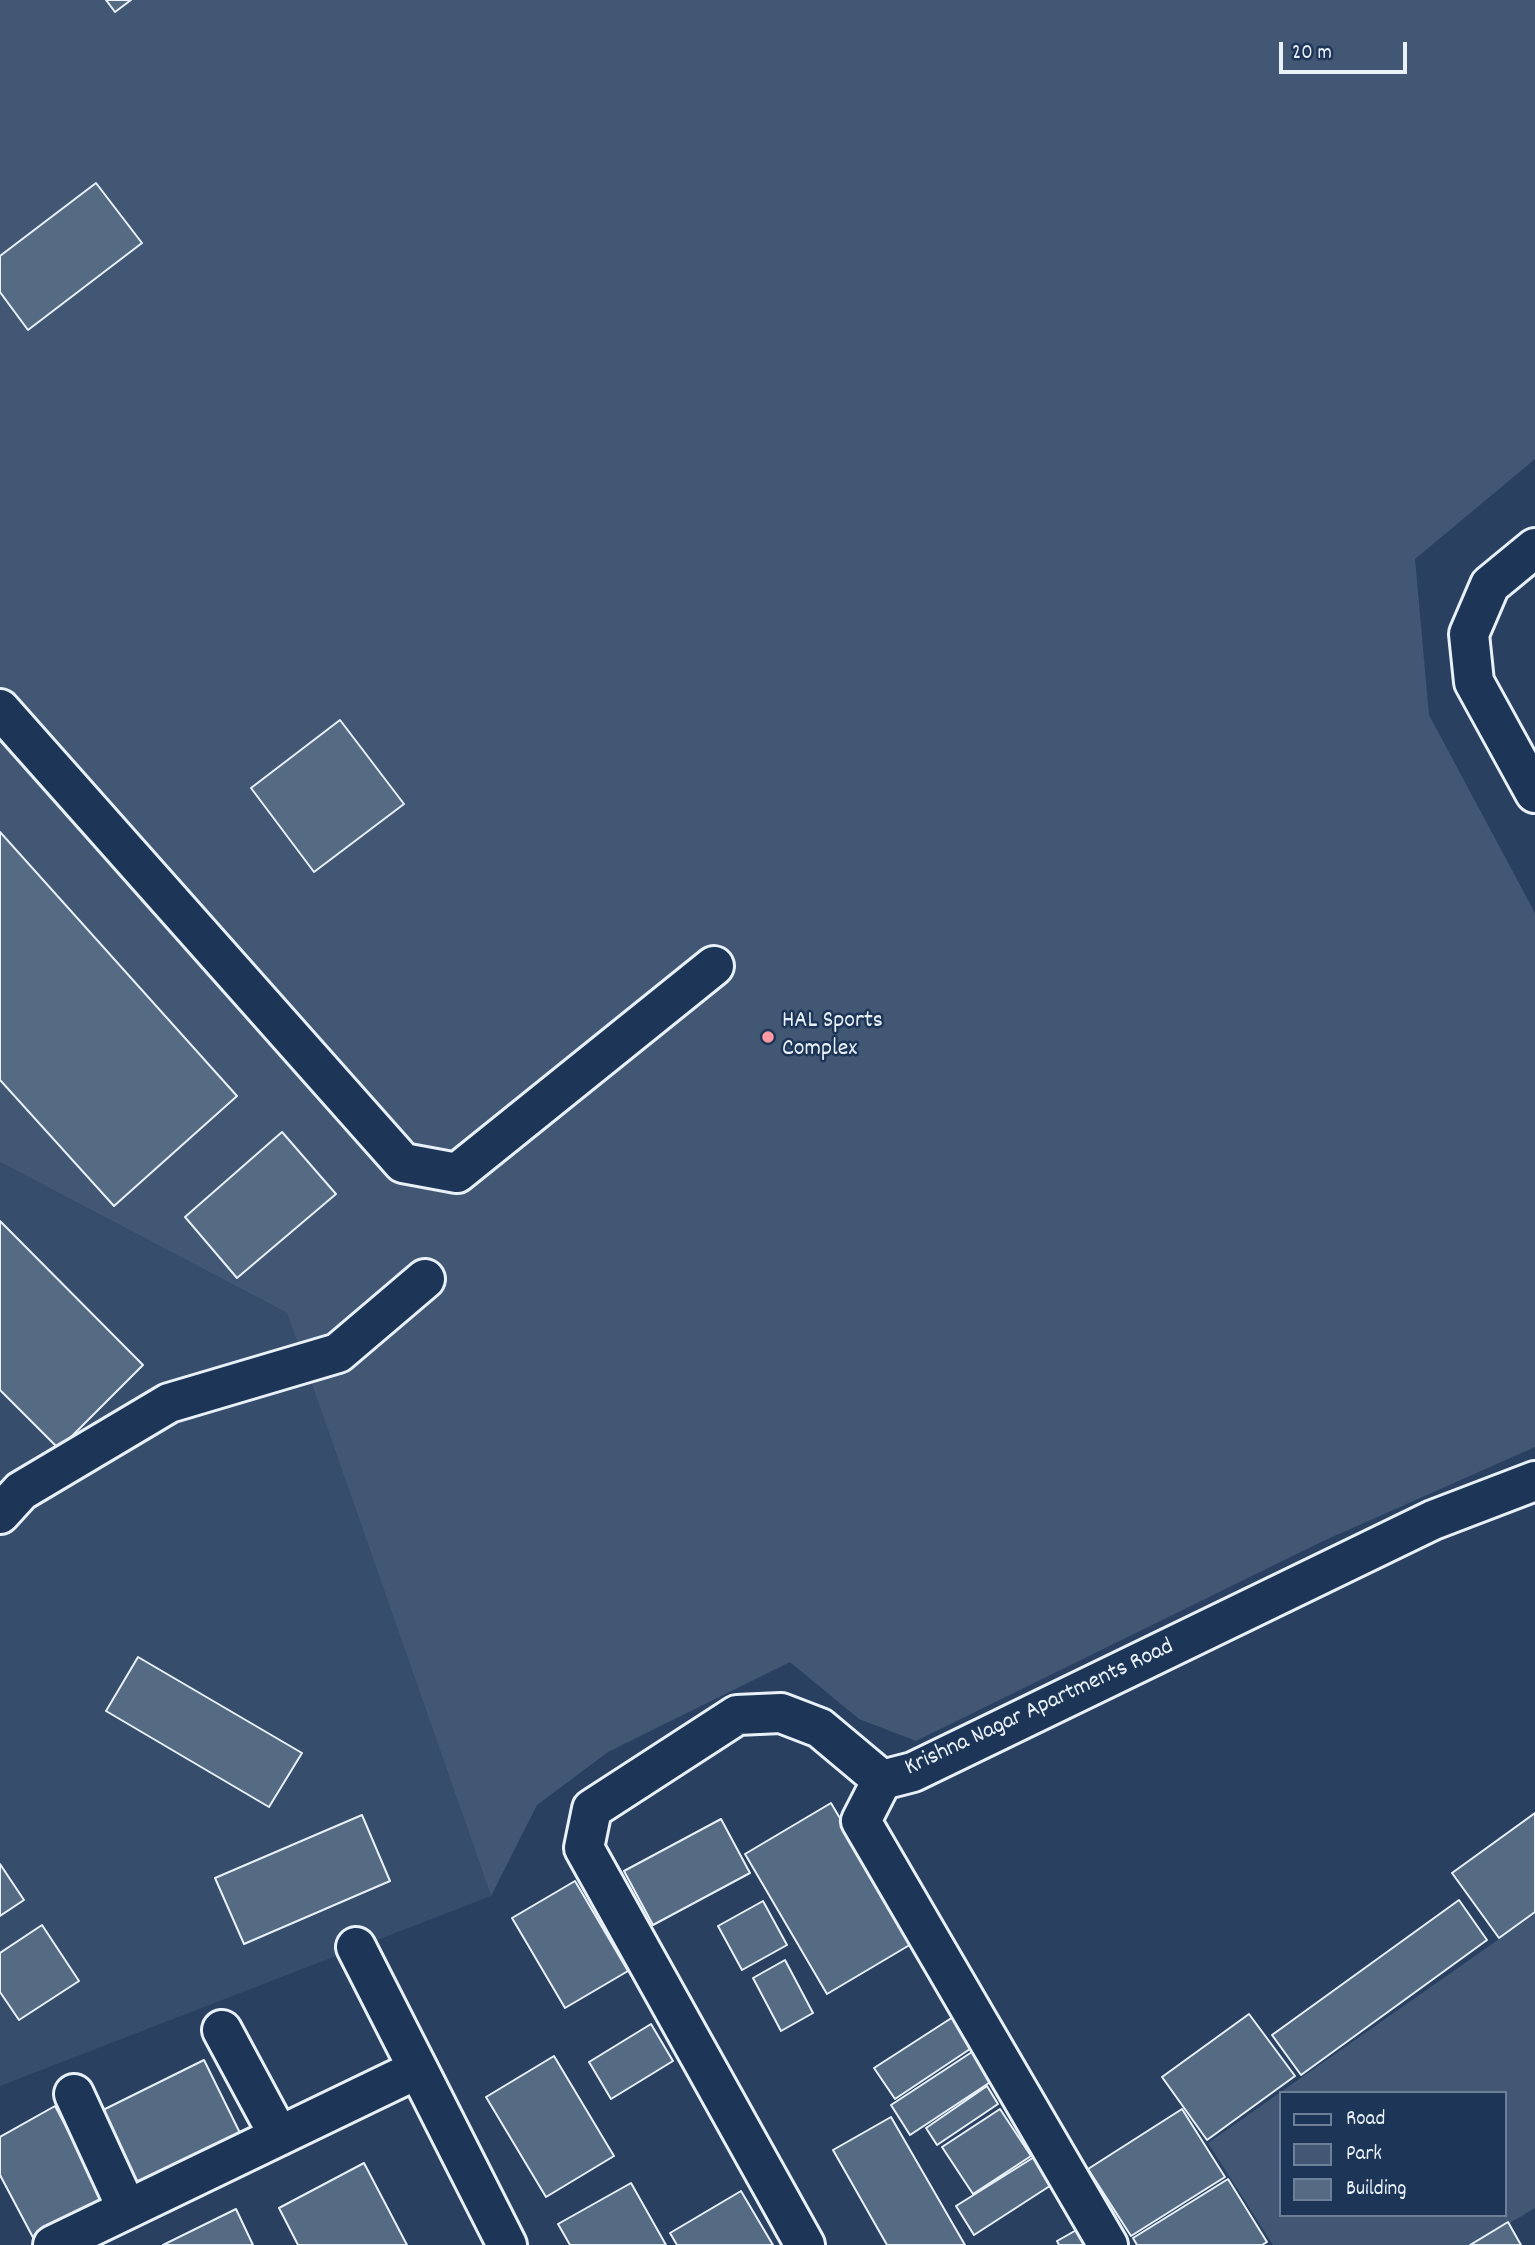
<!DOCTYPE html>
<html>
<head>
<meta charset="utf-8">
<style>
  body { margin:0 }
  #map { position:relative; width:1535px; height:2245px; overflow:hidden; background:#294061; font-family:Dekko,sans-serif }
  canvas { display:block }
  .legend { position:absolute; left:1279px; top:2091px; width:228px; height:126px; box-sizing:border-box; background:#1d3557; border:2px solid #6e8097; margin:0; padding:9px 12px; list-style:none; font-size:21px; color:#e8f1f8 }
  .legend li { display:flex; align-items:center; gap:14px; height:35px }
  .legend b { width:35px; border:2px solid #6e8097 }
  .scale { position:absolute; left:1279px; top:42px; width:128px; height:32px; box-sizing:border-box; border:4px solid #e8f1f8; border-top:0; padding-left:9px; font-size:21px; line-height:24px; white-space:nowrap; color:#e8f1f8; -webkit-text-stroke:5px #1d3557; paint-order:stroke }
</style>
</head>
<body>
<div id="map">
<canvas width="1535" height="2245"></canvas>
<ul class="legend">
<li><b style="height:9px;background:#1d3557"></b>Road</li>
<li><b style="height:19px;background:#415774"></b>Park</li>
<li><b style="height:19px;background:#556a83"></b>Building</li>
</ul>
<div class="scale">20 m</div>
</div>
<script>
const g = document.querySelector('canvas').getContext('2d');
g.lineJoin = 'round';
function fill(path, color) {
  g.fillStyle = color;
  g.fill(path, 'evenodd');
}
function strokePath(path, color, width, dash) {
  g.strokeStyle = color;
  g.lineWidth = width;
  g.lineCap = dash ? 'butt' : 'round';
  g.setLineDash(dash || []);
  g.stroke(path);
}
function label(font, color, halo, rows, align = 'center') {
  g.font = font + ' Dekko,sans-serif';
  g.lineWidth = 5;
  g.setLineDash([]);
  g.textBaseline = 'middle';
  g.strokeStyle = halo;
  g.fillStyle = color;
  for (const [text, x, y, turn = 0] of rows) {
    g.save();
    g.translate(x, y);
    g.rotate((+turn || 0) * Math.PI / 180);
    g.textAlign = isNaN(turn) ? turn : align;
    if (halo) g.strokeText(text, 0, 0);
    g.fillText(text, 0, 0);
    g.restore();
  }
}
fill(new Path2D(`
  M0,1162L287,1313L491,1896L0,2086Z`), '#364d6b');
fill(new Path2D(`
  M0,0H1535V459L1415,559L1429,715L1535,913V1447L1321,1542L916,1741L859,1719L790,1662L608,1752L537,1805L491,1896L287,1313L0,1162Z
  M1535,1914V2208L1473,2245H1273L1208,2143ZM1281,2093H1505V2215H1281Z`), '#415774');
const building = new Path2D(`
  M106,0H131L115,12Z
  M96,183L142,243L28,330L0,292V256Z
  M340,720L404,804L314,872L251,788Z
  M0,832L237,1096L114,1206L0,1080Z
  M282,1132L336,1194L237,1278L185,1217Z
  M0,1221L143,1365L59,1449L0,1390Z
  M138,1657L302,1753L269,1807L106,1711Z
  M831,1803L913,1943L827,1994L745,1854Z
  M1535,1813V1912L1499,1938L1452,1873Z
  M362,1815L390,1881L244,1944L215,1878Z
  M721,1819L750,1873L653,1925L624,1871Z
  M0,1864L24,1900L0,1916Z
  M575,1881L628,1971L565,2008L512,1918Z
  M1459,1900L1487,1940L1301,2075L1272,2035Z
  M763,1901L787,1945L742,1970L718,1926Z
  M42,1925L79,1981L19,2020L0,1992V1953Z
  M785,1960L813,2013L781,2031L753,1978Z
  M1249,2014L1295,2076L1207,2140L1162,2077Z
  M953,2017L973,2047L895,2099L874,2068Z
  M651,2024L673,2061L611,2099L589,2062Z
  M978,2048L998,2077L910,2135L891,2105Z
  M554,2056L614,2156L546,2197L486,2097Z
  M204,2060L242,2137L137,2188L99,2112Z
  M987,2086L998,2104L937,2145L926,2128Z
  M55,2106L109,2206L37,2245L0,2175V2137Z
  M1000,2109L1031,2156L973,2194L942,2147Z
  M1182,2109L1225,2177L1131,2236L1088,2169Z
  M891,2117L965,2245H887L833,2150Z
  M1039,2154L1056,2182L974,2235L956,2206Z
  M364,2163L407,2245H298L279,2208Z
  M1228,2179L1267,2242L1262,2245H1137L1133,2238Z
  M631,2183L666,2245H570L558,2224Z
  M741,2191L773,2245H677L670,2233Z
  M236,2209L253,2245H163Z
  M1508,2222L1521,2245H1470Z
  M1080,2228L1091,2245H1059L1057,2241Z`);
fill(building, '#556a83');
strokePath(building, '#e8f1f8', 2);
const minor = new Path2D(`
  M1535,548L1490,585L1469,634L1474,682L1535,793
  M0,709L403,1163L457,1173L714,966
  M0,1514L21,1491L169,1403L338,1353L425,1279
  M882,1780L861,1821L1108,2245
  M356,1947L418,2069
  M222,2030L279,2136
  M74,2094L127,2209
  M53,2245L418,2069L507,2245
  M805,2245L584,1848L592,1809L737,1715L781,1713L820,1728L882,1780L913,1772L1433,1520L1535,1481`);
strokePath(minor, '#e8f1f8', 44);
strokePath(minor, '#1d3557', 38);
for (const [x, y, r, color] of [
  [768,1037,7,"#ff9aa2"]
]) {
  const dot = new Path2D();
  dot.arc(x, y, r, 0, 2 * Math.PI);
  g.fillStyle = color;
  g.fill(dot);
  strokePath(dot, '#1d3557', 2.5);
}
label('24px', '#e8f1f8', '#1d3557', [
  ["HAL Sports",782,1023],
  ["Complex",782,1051]
], 'left');
label('24px', '#e8f1f8', '#1d3557', [
  ["Krishna Nagar Apartments Road",1040,1709,-25]
]);
</script>
</body>
</html>
